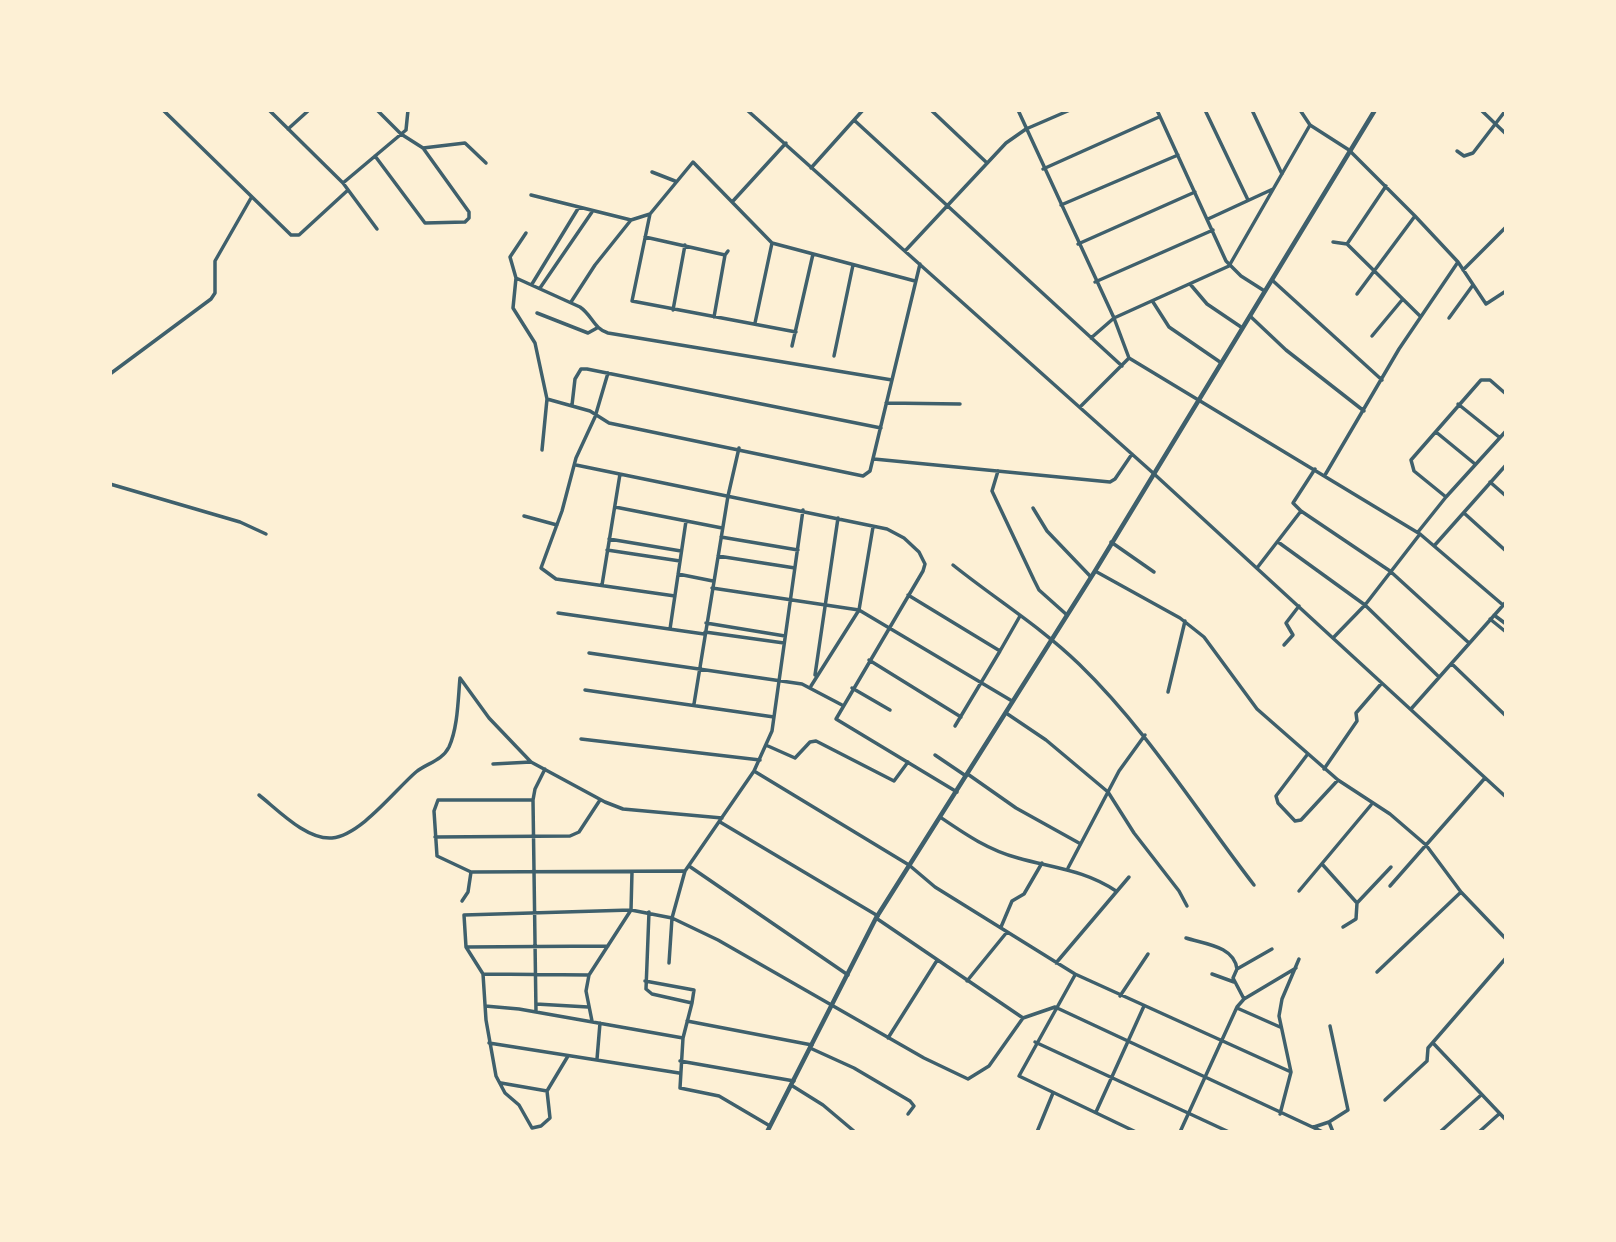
<!DOCTYPE html>
<html>
<head>
<meta charset="utf-8">
<style>
  body { margin:0 }
  #map { position:relative; width:1616px; height:1242px; overflow:hidden; background:#fdf0d5; font-family:Raleway,sans-serif }
  canvas { display:block }
  .frame { position:absolute; inset:0; border:112px solid #fdf0d5; pointer-events:none }
</style>
</head>
<body>
<div id="map">
<canvas width="1616" height="1242"></canvas>
<div class="frame"></div>
</div>
<script>
const g = document.querySelector('canvas').getContext('2d');
g.lineJoin = 'round';
function strokePath(path, color, width, dash) {
  g.strokeStyle = color;
  g.lineWidth = width;
  g.lineCap = dash ? 'butt' : 'round';
  g.setLineDash(dash || []);
  g.stroke(path);
}
strokePath(new Path2D(`
  M163,110L291,235H299L348,190
  M269,110L343,183L377,229
  M747,110L1152,472L1506,797
  M931,110L986,162
  M1018,110L1114,318L1129,358
  M1157,110L1226,261L1241,276L1263,290
  M1205,110L1248,200
  M1252,110L1282,174
  M1300,110L1310,125L1349,150L1415,216L1458,262L1486,304L1506,291
  M1481,110L1506,134
  M854,120L1122,366
  M288,129L309,110
  M423,148L465,143L486,163
  M1457,151L1464,156L1473,153L1506,110
  M375,156L425,223L465,222L469,218V212L423,148L401,134L377,110
  M811,168L863,110
  M1043,169L1159,117
  M652,172L675,181
  M343,183L406,130L408,110
  M531,195L631,220L650,214L693,162L772,243L915,281
  M733,201L786,143
  M1061,205L1178,155
  M650,214L632,301L796,332
  M1208,219L1273,189
  M526,233L510,257L516,278L513,308L535,343L547,399L590,411L609,423L863,476L870,471L920,264
  M645,237L725,255
  M1333,242L1347,244L1420,316
  M1078,244L1195,192
  M1347,244L1386,186
  M905,251L1006,143L1026,129L1070,110
  M1463,270L1506,227
  M516,278L580,307C592,315 594,329 608,333L892,380
  M1272,280L1382,380
  M1095,282L1213,230
  M532,284L579,207
  M1190,284L1207,304L1241,327
  M540,288L592,212
  M1357,294L1415,216
  M571,302L595,265L631,220
  M1153,302L1169,327L1220,362
  M673,310L685,245
  M537,313L588,333L597,328
  M1250,316L1286,350L1364,411
  M714,317L725,255L728,251
  M1449,318L1473,285
  M755,323L772,243
  M1372,336L1402,300
  M1091,338L1114,318L1229,266L1310,125
  M792,346L813,254
  M834,356L853,265
  M1129,358L1420,534L1503,605
  M608,373L595,417L576,458L562,511L541,568L556,579L675,596
  M110,374L211,299L215,293V261L251,198
  M886,403L960,404
  M1458,404L1499,437
  M572,405L575,379L581,369H587L881,428
  M1080,407L1128,359
  M1436,432L1475,464
  M542,450L547,399
  M874,459L1110,482L1115,479L1132,454
  M576,465L887,529L904,538L919,552L925,564L923,571L836,719L957,792
  M998,471L992,491L1034,580L1039,590L1067,615
  M1325,475L1399,349L1458,262
  M1490,482L1506,496
  M110,484L240,522L266,534
  M1446,497L1414,471L1411,460L1481,380H1490L1506,394
  M615,507L722,528
  M1033,508L1047,531L1091,577
  M1301,511L1390,571L1469,643
  M1464,513L1506,551
  M524,516L557,525
  M1418,532L1446,497L1506,431
  M721,537L798,550
  M609,539L681,551
  M1111,542L1154,572
  M1278,542L1365,605L1439,677
  M1434,546L1506,465
  M607,550L680,561
  M718,556L795,568
  M953,565C994,598 1041,627 1079,664C1147,730 1196,810 1254,885
  M1257,568L1301,511L1293,503L1315,469
  M1095,571L1180,618L1204,637L1257,709L1338,780L1390,814L1426,845L1461,892L1506,939
  M678,574L713,581
  M602,585L620,474
  M712,588L859,610L1012,701
  M908,595L1000,651L955,726
  M558,613L704,634
  M1494,615L1506,624
  M1490,619L1506,632
  M706,623L785,636
  M670,629L686,521
  M705,632L784,643
  M1333,638L1365,605L1420,534
  M1284,645L1293,635L1286,623L1299,606
  M1000,651L1020,616
  M589,653L802,684L842,705
  M869,660L961,717
  M1452,664L1506,716
  M815,675L838,518
  M811,686L859,610L873,527
  M852,688L890,710
  M585,690L774,717
  M1168,692L1185,621
  M694,704L728,496L739,448
  M1411,709L1506,602
  M1006,713L1046,740L1108,792L1134,833L1179,891L1187,906
  M581,739L760,760
  M768,746L795,758L810,742L816,741L894,781L908,762
  M935,755L966,776
  M1307,755L1276,796L1278,803L1295,821L1301,820L1338,780
  M493,764L531,762
  M1324,769L1357,721L1356,713L1381,684
  M754,771L909,865L935,887L1075,974L1291,1072
  M969,775L1016,808L1079,843
  M259,795C277,809 306,840 332,838C361,835 395,790 416,772C427,763 442,761 449,747C458,727 458,699 460,678L489,718L531,762L605,802L623,809L722,818
  M533,800H438L434,811L437,856L471,872L684,871
  M940,817C965,834 988,850 1018,858C1053,868 1085,870 1116,891
  M720,822L878,916
  M435,837L570,836L579,832L600,800
  M1322,864L1357,903L1356,919L1343,927
  M689,866L848,975
  M1068,868L1119,771L1145,735
  M1390,886L1485,778
  M1299,891L1371,805
  M462,901L468,892L471,872
  M1357,903L1391,867
  M649,912L646,989L652,994L692,1003L683,1038L680,1088L719,1096L770,1126
  M876,918L1023,1018
  M1001,927L1012,901L1024,894L1042,863
  M1186,938C1205,944 1234,946 1237,969
  M466,947L608,946
  M669,963L672,918L685,871L754,771L772,731L803,510
  M1056,963L1129,877
  M1237,969L1272,949
  M1237,969L1233,978L1244,999
  M1377,972L1461,892
  M483,974L589,975
  M1212,974L1234,982
  M1075,975L1019,1076L1136,1132
  M645,981L694,990L692,1003
  M967,981L1007,932
  M1120,996L1148,954
  M536,1004L588,1007
  M485,1006L519,1009L683,1038
  M1055,1007L1323,1132
  M1237,1008L1280,1027
  M536,1012L533,800L535,789L545,769
  M592,1021L586,991L589,975L631,910L632,872
  M687,1021L812,1045
  M1330,1026L1348,1110L1329,1122L1333,1132
  M888,1038L936,962
  M1035,1042L1229,1132
  M489,1043L679,1073
  M1433,1043L1506,1120
  M810,1048L854,1068L910,1101L914,1106L908,1114
  M568,1056L547,1091L550,1118L541,1126L532,1128L519,1105L505,1093L496,1076L486,1020L483,974L466,947L464,915L631,910L672,918L718,940L924,1058L968,1079L989,1066L1023,1018L1055,1007
  M597,1059L600,1023
  M680,1061L794,1081
  M501,1083L547,1091
  M791,1085L823,1105L855,1132
  M1385,1100L1427,1061L1428,1048L1506,958
  M1096,1112L1144,1006
  M1280,1114L1291,1072L1279,1016L1282,999L1299,959
  M1314,1127L1329,1122
  M1037,1132L1053,1093
  M1180,1132L1237,1007L1244,999L1296,968
  M1440,1132L1480,1096
  M1479,1132L1499,1114`), '#3f606c', 3.5);
strokePath(new Path2D(`
  M767,1132L876,918L1095,571L1375,110`), '#3f606c', 4.5);
</script>
</body>
</html>
